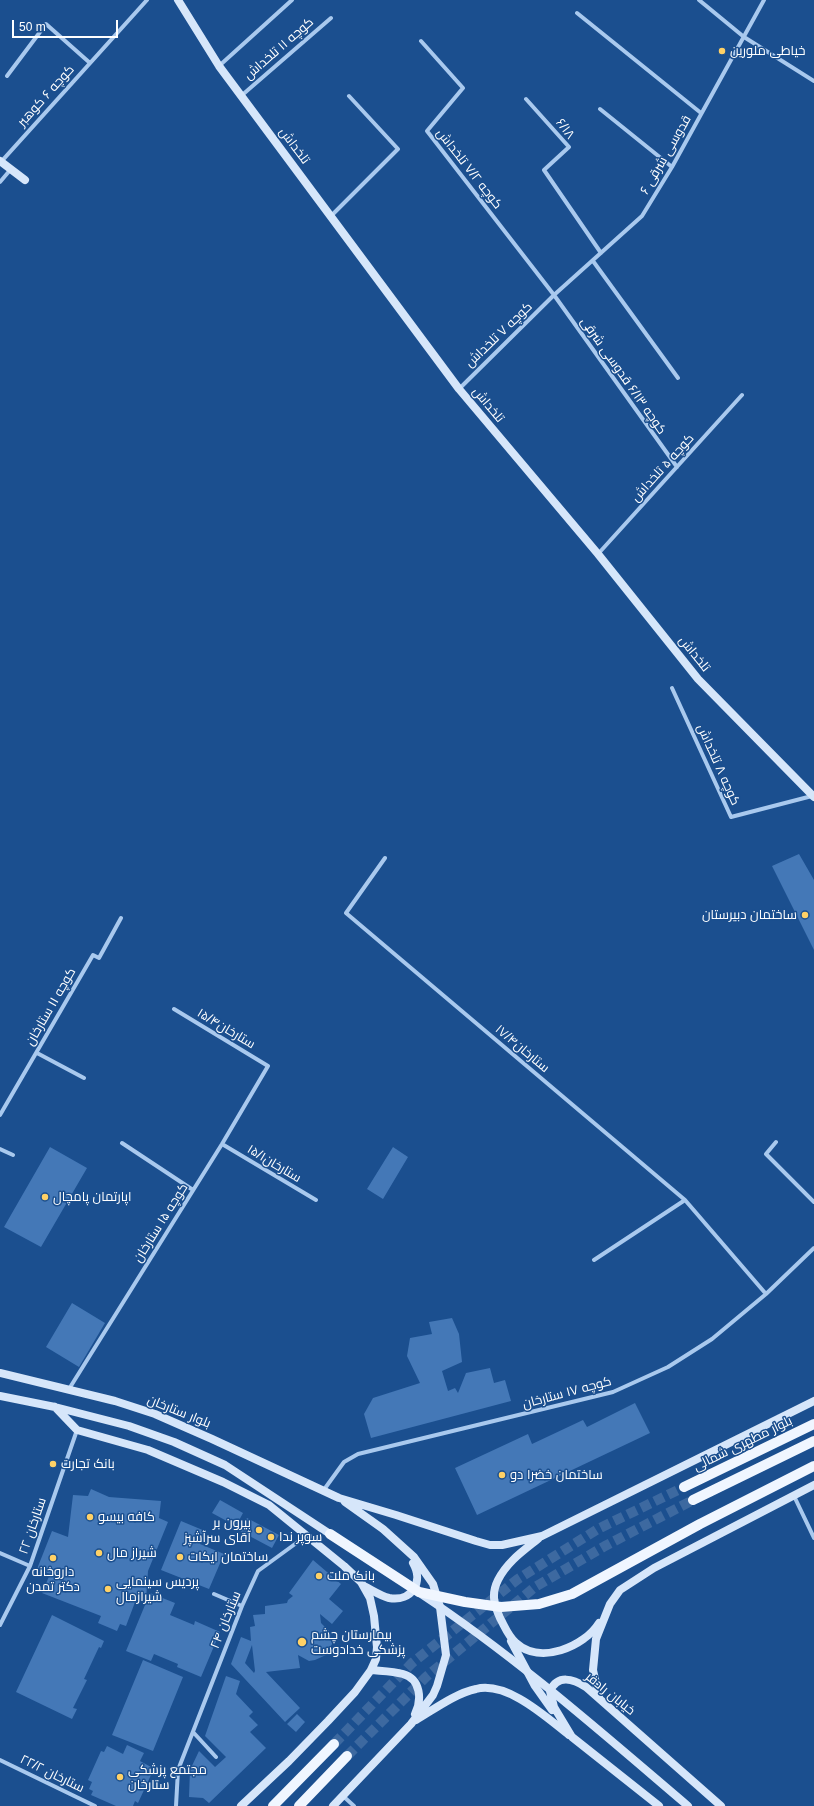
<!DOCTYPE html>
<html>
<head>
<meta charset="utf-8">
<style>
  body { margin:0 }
  #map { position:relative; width:814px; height:1806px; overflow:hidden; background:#1b4f8f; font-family:Helvetica,sans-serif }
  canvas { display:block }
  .scale { position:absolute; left:12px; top:20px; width:106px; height:18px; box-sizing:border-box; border:2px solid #fff; border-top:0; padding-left:5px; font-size:12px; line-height:14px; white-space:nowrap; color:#fff; -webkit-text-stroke:3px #1b4f8f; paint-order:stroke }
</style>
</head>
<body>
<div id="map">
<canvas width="814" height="1806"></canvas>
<div class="scale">50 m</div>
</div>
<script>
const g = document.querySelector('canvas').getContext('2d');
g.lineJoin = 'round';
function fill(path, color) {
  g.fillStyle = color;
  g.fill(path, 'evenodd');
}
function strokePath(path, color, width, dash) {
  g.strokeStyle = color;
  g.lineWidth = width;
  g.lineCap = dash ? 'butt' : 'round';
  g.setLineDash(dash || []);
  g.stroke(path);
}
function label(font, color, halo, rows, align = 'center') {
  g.font = font + ' Helvetica,Cairo,sans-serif';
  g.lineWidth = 3;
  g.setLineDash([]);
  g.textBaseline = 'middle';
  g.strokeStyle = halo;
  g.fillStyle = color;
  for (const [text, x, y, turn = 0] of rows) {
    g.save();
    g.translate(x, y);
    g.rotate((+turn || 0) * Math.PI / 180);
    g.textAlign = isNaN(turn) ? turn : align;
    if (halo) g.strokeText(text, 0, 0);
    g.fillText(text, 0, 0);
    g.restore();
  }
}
fill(new Path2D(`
  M799,854L814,880V950L772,866Z
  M50,1147L87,1168L41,1247L4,1227Z
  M393,1147L408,1157L383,1199L367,1189Z
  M72,1303L105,1323L79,1367L46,1347Z
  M452,1318L459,1334L462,1362L442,1371L448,1391L455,1388L458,1393L466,1373L490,1368L494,1383L505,1380L511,1401L371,1438L364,1414L373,1398L420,1383L407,1356L410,1338L432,1334L429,1322Z
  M635,1403L650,1433L477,1515L455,1468L528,1434L532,1444L583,1420L587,1427Z
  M91,1489L109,1497L161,1501L159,1518L168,1522L148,1571L146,1600L137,1597L126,1626L120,1624L117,1631L98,1623L101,1616L42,1593L50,1574L37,1569L52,1531L68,1537L73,1495L88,1496Z
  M220,1500L243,1513L236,1526L212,1513Z
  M247,1518L279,1535L272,1548L240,1531Z
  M181,1521L205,1531L200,1544L224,1554L209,1589L161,1570Z
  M313,1560L341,1584L329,1599L343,1611L332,1624L320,1614L321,1623L330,1632L332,1644L326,1655L315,1660L309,1661L298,1655L300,1668L266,1672L300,1708L285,1722L231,1664L241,1637L251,1641L250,1627L255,1626L253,1615L265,1614V1606L287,1603L288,1600L293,1596L289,1593ZM252,1645L255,1671L254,1673L245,1663Z
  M150,1593L175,1603L170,1615L194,1625L195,1621L220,1632L201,1677L177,1667L178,1664L154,1654L151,1661L126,1651Z
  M52,1615L104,1641L101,1648L99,1647L84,1679L87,1680L73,1708L77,1709L72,1719L16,1692Z
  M143,1660L183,1677L153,1751L112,1735Z
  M226,1676L240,1681L236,1694L253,1712L249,1716L258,1725L250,1732L266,1748L209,1803L203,1798L189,1797L190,1770L199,1751L215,1767L226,1757L205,1736Z
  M297,1714L305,1722L296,1732L287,1724Z
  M127,1745L144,1753L140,1761L151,1767L148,1774L151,1775L138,1803L135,1801L133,1806H116L91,1795L93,1791L89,1789L92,1782L88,1780L101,1751L104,1752L107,1746L123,1754Z`), '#4478b7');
strokePath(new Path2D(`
  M334,1744L412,1663L518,1579L598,1529L684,1487
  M347,1756L426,1677L535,1587L605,1546L693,1500`), '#3d69a0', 10, [10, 5]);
strokePath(new Path2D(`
  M699,0L744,37L814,81
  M577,13L701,113
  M421,41L463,88L427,131L554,295L677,467
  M219,66L292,0
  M7,76L46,24L90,63
  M241,96L331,18
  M526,99L569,147L544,170L601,253
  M600,109L672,167
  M1,162L147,0
  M0,182L11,169
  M331,216L398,149L349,96
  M593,261L678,378
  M459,389L554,295L642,216L672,167L764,0
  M598,554L742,395
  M672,688L731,817L812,796
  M385,858L346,913L685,1200L766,1294
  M37,1053L84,1078
  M0,1115L93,955L99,958L121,918
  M776,1142L766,1154L814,1202
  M122,1143L193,1190
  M222,1144L316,1200
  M0,1149L13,1155
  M594,1260L685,1200
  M69,1389L222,1144L268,1066L174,1009
  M323,1491L344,1462L358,1454L613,1392L668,1367L712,1339L766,1294L814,1248
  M794,1496L814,1538
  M0,1553L30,1566
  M214,1594L242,1606
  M0,1625L30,1566L77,1430
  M193,1732L216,1757
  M0,1760L95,1806
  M343,1796L354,1806
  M176,1806L178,1770L242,1606L258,1571L306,1536`), '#a9c9ee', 4);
strokePath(new Path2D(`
  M178,0L219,66L459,389L598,554L698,679L814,797
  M0,161L25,180
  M0,1373L115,1401L155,1414L212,1439L339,1498L396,1515L476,1541L490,1545H502L542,1536L814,1401
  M0,1396L55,1407L129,1426L174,1442L225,1465L330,1534
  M55,1407L77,1430L148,1450L223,1482L269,1505L344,1566L361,1582L370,1598L374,1616L377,1647L376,1659L371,1670L355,1692L328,1721L289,1761L241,1806
  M538,1539C523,1551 507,1562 498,1580C491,1594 494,1604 500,1618C505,1627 508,1636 516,1643C540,1665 584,1647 599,1623
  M364,1586C372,1590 381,1596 389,1598C412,1602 424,1582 413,1563
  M511,1641L535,1686L552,1710
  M371,1670C381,1671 393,1671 403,1674C421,1679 422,1700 415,1714
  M599,1697L593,1670L596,1639L610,1604L620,1590L654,1568L814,1485
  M416,1720C433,1710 456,1693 476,1689C507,1681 546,1717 569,1735
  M333,1806L411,1724L433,1695L437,1686L446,1655L440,1607L433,1584L414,1557L383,1529L345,1502
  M659,1806L572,1737L554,1707L550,1691C558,1674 573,1679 586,1687L721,1806`), '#d6e6fa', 8);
strokePath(new Path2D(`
  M684,1487L814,1424
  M693,1500L814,1441
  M273,1806L334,1744
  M299,1806L347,1756`), '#f0f6ff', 10);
strokePath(new Path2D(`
  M421,1594C516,1657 601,1732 688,1806`), '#d6e6fa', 8);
strokePath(new Path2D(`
  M330,1534L419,1592L465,1602L501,1607L539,1604L572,1594L700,1524L814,1466`), '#f0f6ff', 10);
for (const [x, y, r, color] of [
  [722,51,4,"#ffd166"],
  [805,915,4,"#ffd166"],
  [45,1197,4,"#ffd166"],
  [53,1464,4,"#ffd166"],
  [502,1475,4,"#ffd166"],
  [90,1517,4,"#ffd166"],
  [259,1530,4,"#ffd166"],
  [271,1537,4,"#ffd166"],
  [99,1553,4,"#ffd166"],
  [180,1557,4,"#ffd166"],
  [53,1558,4,"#ffd166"],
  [319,1576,4,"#ffd166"],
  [108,1589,4,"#ffd166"],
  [302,1642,5,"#ffd166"],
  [120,1777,4,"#ffd166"]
]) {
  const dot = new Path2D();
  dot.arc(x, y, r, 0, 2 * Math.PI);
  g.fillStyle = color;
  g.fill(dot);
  strokePath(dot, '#1b4f8f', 1.5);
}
label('13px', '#fff', '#1b4f8f', [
  ["کوچه ۱۱ تلخداش",279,49,-41],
  ["کوچه ۶ کوهبر",46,96,-48],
  ["۶/۱۸",565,129,53],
  ["تلخداش",294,146,53],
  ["قدوسی شرقی ۶",666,155,-60],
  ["کوچه ۷/۲ تلخداش",469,169,52],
  ["کوچه ۷ تلخداش",499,335,-44],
  ["کوچه ۶/۱۳ قدوسی شرقی",623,376,55],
  ["تلخداش",488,405,50],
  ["کوچه ۵ تلخداش",663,468,-48],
  ["تلخداش",694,654,51],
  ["کوچه ۸ تلخداش",718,765,66],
  ["کوچه ۱۱ ستارخان",51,1007,-60],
  ["ستارخان۱۵/۴",226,1029,31],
  ["ستارخان۱۷/۴",522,1049,40],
  ["ستارخان۱۵/۱",274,1164,31],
  ["کوچه ۱۵ ستارخان",161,1223,-58],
  ["کوچه ۱۷ ستارخان",567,1393,-15],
  ["بلوار ستارخان",179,1412,22],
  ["بلوار مطهرى شمالى",743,1444,-26],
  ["۲۲ ستارخان",33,1526,-71],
  ["۲۴ ستارخان",226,1620,-68],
  ["خیابان رادفر",610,1694,39],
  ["۲۲/۲ ستارخان",52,1774,26]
]);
label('13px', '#fff', '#1b4f8f', [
  ["خیاطی ملورین",730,51],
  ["ساختمان دبیرستان",797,915,"right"],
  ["اپارتمان پامچال",53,1197],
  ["بانک تجارت",61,1464],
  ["ساختمان خضرا دو",510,1475],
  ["کافه بیسو",98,1517],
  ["بیرون بر",251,1523,"right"],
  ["آقای سرآشپز",251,1538,"right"],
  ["سوپر ندا",279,1537],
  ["شیراز مال",107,1553],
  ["ساختمان ایکات",188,1557],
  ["داروخانه",53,1572,"center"],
  ["دکتر تمدن",53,1587,"center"],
  ["بانک ملت",327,1576],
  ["پردیس سینمایی",116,1582],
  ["شیرازمال",116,1597],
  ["بیمارستان چشم",311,1635],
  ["پزشکی خدادوست",311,1650],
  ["مجتمع پزشکی",128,1770],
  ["ستارخان",128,1785]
], 'left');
</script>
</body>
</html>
